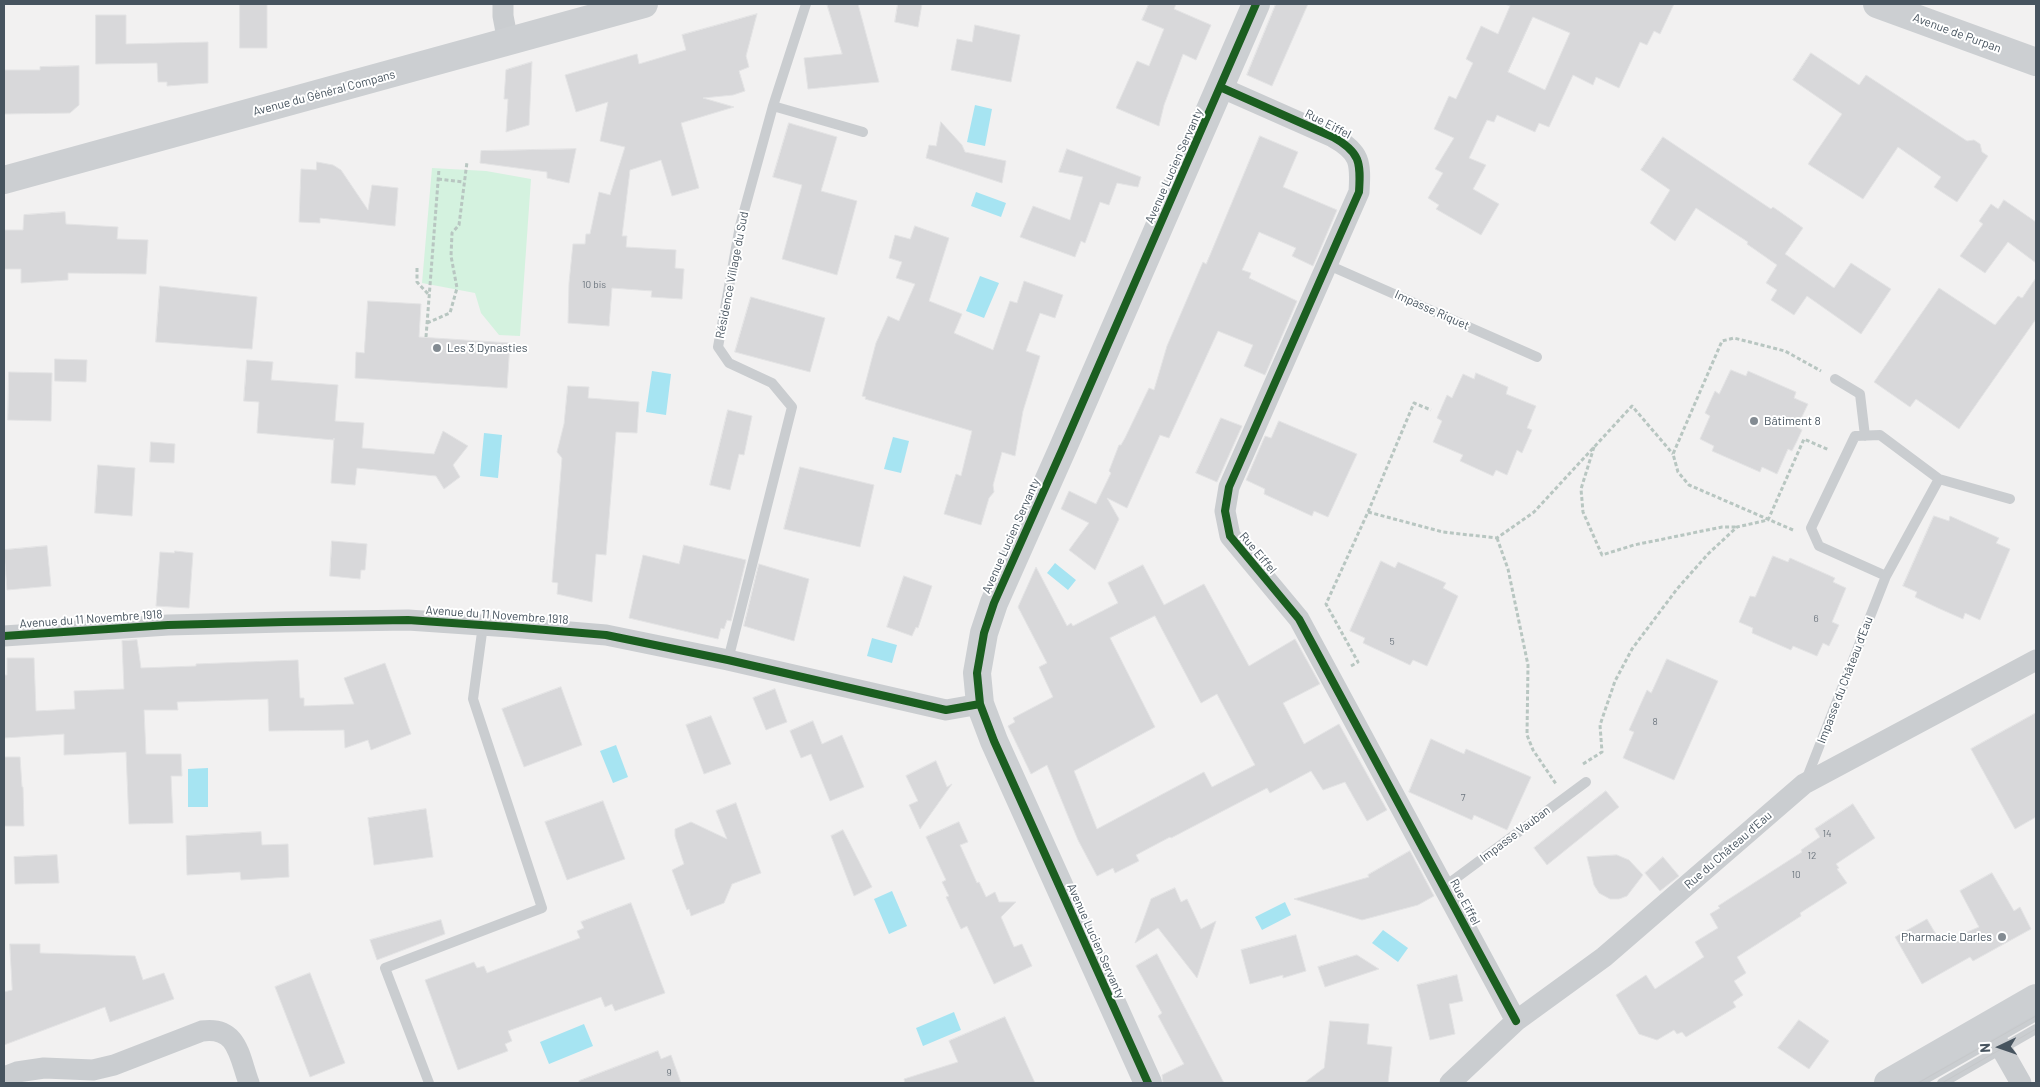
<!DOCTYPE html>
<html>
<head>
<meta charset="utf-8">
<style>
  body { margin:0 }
  #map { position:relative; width:2040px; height:1087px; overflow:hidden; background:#f2f1f1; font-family:Barlow,sans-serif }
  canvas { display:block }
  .frame { position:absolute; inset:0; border:5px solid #47545f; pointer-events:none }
  .north { position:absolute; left:1975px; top:1022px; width:50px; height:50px; -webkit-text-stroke:4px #fff; paint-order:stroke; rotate:267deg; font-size:14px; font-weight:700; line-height:20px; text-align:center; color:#47545f }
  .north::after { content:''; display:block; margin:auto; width:18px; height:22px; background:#47545f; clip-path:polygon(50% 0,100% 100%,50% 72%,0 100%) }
</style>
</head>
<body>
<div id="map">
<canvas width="2040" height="1087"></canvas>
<div class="frame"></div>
<div class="north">N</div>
</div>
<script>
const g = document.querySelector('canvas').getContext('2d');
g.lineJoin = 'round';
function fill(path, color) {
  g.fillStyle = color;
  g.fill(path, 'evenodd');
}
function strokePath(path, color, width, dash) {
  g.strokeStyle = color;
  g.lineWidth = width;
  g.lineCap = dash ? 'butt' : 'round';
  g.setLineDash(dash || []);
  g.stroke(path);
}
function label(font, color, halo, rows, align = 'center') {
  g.font = font + ' Barlow,sans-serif';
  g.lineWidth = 4;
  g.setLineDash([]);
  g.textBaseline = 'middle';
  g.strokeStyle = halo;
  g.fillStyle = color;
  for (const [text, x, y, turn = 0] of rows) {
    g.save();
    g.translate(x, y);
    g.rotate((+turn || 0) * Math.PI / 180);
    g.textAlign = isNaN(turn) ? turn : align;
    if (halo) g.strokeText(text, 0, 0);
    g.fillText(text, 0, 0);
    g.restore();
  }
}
fill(new Path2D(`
  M432,168L486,171L531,179L520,336L499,335L481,313L475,293L422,283Z`), '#d4f2df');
fill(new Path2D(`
  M975,105L992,109L985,146L967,142Z
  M976,192L1006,203L1001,217L971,206Z
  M980,276L999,283L984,318L966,311Z
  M652,371L671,374L666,415L646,412Z
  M484,433L502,435L498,478L480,476Z
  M893,437L909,441L901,473L884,469Z
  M1055,563L1076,580L1068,590L1047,573Z
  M872,638L897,645L892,663L867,656Z
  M616,745L628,777L613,783L600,751Z
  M208,768V807H188V769Z
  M892,891L907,926L889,934L874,899Z
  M1285,902L1291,915L1262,930L1255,917Z
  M1383,930L1408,948L1398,962L1372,943Z
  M954,1012L961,1030L923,1046L916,1028Z
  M584,1024L593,1046L549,1064L540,1042Z`), '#a6e4f2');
const building = new Path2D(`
  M240,4H267V48H240Z
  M827,4H858L879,82L808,89L804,58L842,54Z
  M898,4H922L918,27L895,22Z
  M1149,4H1176L1174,9L1211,25L1196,60L1183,54L1164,105L1159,126L1116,108L1137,61L1149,66L1164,29L1142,20Z
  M1276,4H1308L1272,86L1247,75Z
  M1504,4H1674L1660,34L1654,31L1647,45L1640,42L1619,88L1596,77L1593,85L1573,75L1549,127L1539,123L1535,132L1497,115L1494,122L1487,120L1469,158L1486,165L1473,189L1499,204L1481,235L1436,209L1439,205L1428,198L1443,173L1435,169L1454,138L1434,129L1449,96L1456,99L1473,63L1466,59L1481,26L1498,34L1510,6ZM1533,17L1570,33L1545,90L1508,72Z
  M757,14L746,56L749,67L739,71L745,91L733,95L703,98L734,107L681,123L699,188L672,196L661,160L630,170L622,236H627L626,247L676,250L675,268L684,269L682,299L651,297L652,291L612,288L609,326L568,323L569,283L573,244H585L586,234H590L599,192L610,195L625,147L600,141L608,102L576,112L565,75L637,54L639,64L686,50L682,35Z
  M96,15H126V44L208,42V83L167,86V82H158L157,63L96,64Z
  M975,25L1020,35L1011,82L951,70L957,39L972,42Z
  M1811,53L1859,85L1866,75L1967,141L1974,140L1980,144L1982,152L1988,156L1957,202L1934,187L1941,177L1898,147L1863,199L1808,164L1842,114L1793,80Z
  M532,62L529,125L506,132L508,99H504L506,70Z
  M79,66V105L70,113L4,114V70H40V67Z
  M941,122L962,145L965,152L1006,161L1002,183L926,158L929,145L936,146Z
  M789,123L837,137L821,191L857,201L837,275L782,259L802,185L773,177Z
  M1260,136L1298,152L1283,187L1337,210L1313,266L1292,256L1296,248L1259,232L1242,270L1251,273L1249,278L1297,301L1265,375L1244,366L1253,345L1218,331L1169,438L1160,435L1127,508L1107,498L1119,519L1095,570L1069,550L1089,523L1061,509L1069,491L1096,504L1111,473L1109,471L1119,445H1121L1125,438L1149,388L1154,390L1167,346L1203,262L1206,264Z
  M1663,137L1771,209L1773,207L1803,228L1785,254L1834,288L1851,263L1891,289L1861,334L1807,296L1794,315L1771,300L1777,290L1766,283L1777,265L1747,244L1748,242L1696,208L1675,241L1650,223L1670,190L1641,170Z
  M576,149L569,183L547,178V172L480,163L481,151Z
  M1067,149L1141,177L1138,187L1117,183L1109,205L1100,202L1085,243L1081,241L1075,257L1020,237L1033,206L1070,220L1083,177L1059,172Z
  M317,162L333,165L341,170L368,210L372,185L398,188L395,226L320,218V223L299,222L301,169L316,170Z
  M2004,200L2036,222V263L2008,242L1985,273L1960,256L1983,224L1979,221L1991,204L1998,209Z
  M65,212L66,224L118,227L117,239L148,240L146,274L68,273V280L21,283V269H4V230H23L24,215Z
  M915,226L949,238L929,301L962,314L954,333L993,350L1010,301L1017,303L1024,281L1063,295L1055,318L1040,313L1026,351L1040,356L1023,411L1015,456L1002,452L993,485L994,492L989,498L981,525L944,514L956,474L961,476L972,431L865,399L866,397L862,396L876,343L888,316L899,321L915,284L896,278L902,262L889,258L895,235L910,239Z
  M2036,278V319L1959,429L1916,399L1910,407L1874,382L1939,288L1995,325L2018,296L2022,298Z
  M160,286L257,297L252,349L156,342Z
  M751,297L825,318L810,372L735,352Z
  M368,301L421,304L419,337L510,343L507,388L355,378L356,352L364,353Z
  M55,359L87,360L86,382L55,381Z
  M247,360L273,362L271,380L338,385L335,421L364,423L362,448L434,454L443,431L468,446L453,465L460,477L444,489L436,476L357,468L355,485L331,483L334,438V440L257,433L259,402L244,401Z
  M1731,370L1746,376L1748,371L1796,392L1794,398L1808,404L1797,427L1802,430L1797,441L1792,451L1788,449L1777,474L1762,467L1760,472L1712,451L1714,446L1700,439L1710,416L1705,413L1715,391L1719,394Z
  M9,372L52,373L51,421L8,420Z
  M1476,373L1508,387L1506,394L1536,406L1527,428L1532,430L1522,453L1517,450L1507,475L1496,470L1493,476L1460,461L1463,455L1433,442L1442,421L1437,418L1447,395L1452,398L1463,374L1474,379Z
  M568,386L589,387L588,398L639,402L637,433L616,432L606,555L596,554L592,602L557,594L558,583L552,582L562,458L557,452L564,424Z
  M728,410L752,416L744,455L739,454L730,490L710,485Z
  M1221,418L1242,426L1217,482L1196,473Z
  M1279,421L1357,454L1328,517L1314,511L1312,516L1264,494L1265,489L1246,480L1265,436L1271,438Z
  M151,442L175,444L174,463L150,462Z
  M98,465L135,468L132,516L95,513Z
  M800,467L874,485L860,547L784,529Z
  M1934,516L1949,521L1950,516L1999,538L1996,543L2010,549L1980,620L1965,613L1963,619L1938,608L1915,597L1917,592L1903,586Z
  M332,541L367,544L365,570H361L360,579L330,576Z
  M684,545L746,560L731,621L727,620L724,629L721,628L718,639L629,618L643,555L679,564Z
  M47,546L51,586L7,590L4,550Z
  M175,551L193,553L189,608L156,606L160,552L174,553Z
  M1773,556L1788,562L1790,558L1835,578L1833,582L1846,588L1832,622L1839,625L1829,646L1823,643L1817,656L1793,646L1791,650L1752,633L1753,628L1739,622L1750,596L1755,597Z
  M1381,561L1395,568L1398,562L1446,583L1443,588L1458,596L1427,666L1413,660L1410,665L1363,643L1365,638L1350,631Z
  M759,564L809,579L794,641L744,626Z
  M1143,565L1164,605L1204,584L1249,666L1295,639L1320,684L1283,703L1304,744L1339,724L1387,810L1367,821L1345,782L1323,790L1311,771L1270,793L1267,788L1171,838L1170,837L1136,855L1139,861L1115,873L1113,868L1097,876L1078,840L1047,765L1031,774L1008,726L1015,722L1013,718L1053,697L1039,667L1047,663L1018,607L1036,567L1067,626L1071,623L1073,626L1118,603L1108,583ZM1155,616L1201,703L1217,694L1255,765L1212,787L1204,772L1097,829L1074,771L1155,727L1110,638Z
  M904,576L932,586L918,628L916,627L912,636L887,627Z
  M137,640L141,668L196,666V664L298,660L300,698H304V706L354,704L344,678L385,663L411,734L371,750L368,740L345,748L344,730L269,731L268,699L177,702L178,710H144L146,754H181L182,776H171L173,823L129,824L126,752L64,755V734L4,738V675H7V658H34L36,711L75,709L74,691L124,689L122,641Z
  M1667,659L1718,681L1674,780L1623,758L1634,732L1629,730L1647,690L1651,693Z
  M561,687L582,745L524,767L502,709Z
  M775,689L787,722L766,730L753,698Z
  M2036,713V817L2015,829L1971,749Z
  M711,716L731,764L704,774L686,725Z
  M813,721L822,744L842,735L864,787L830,801L811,754L801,758L790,731Z
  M1431,739L1464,754L1466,749L1531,777L1507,830L1474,815L1472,820L1409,792Z
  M4,757H20L22,787H23L24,826H4Z
  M936,761L947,787L952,784L920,829L909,805L918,801L906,776Z
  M1606,791L1619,807L1547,865L1534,848Z
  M603,801L625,859L567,880L545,822Z
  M736,803L761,873L732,884L724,903L691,916L689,909L687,910L672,870L684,864L675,836V829L691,822L727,839L716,811Z
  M1853,804L1875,838L1836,864L1839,868L1837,869L1847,883L1800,913L1801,916L1737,957L1746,973L1734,981L1743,995L1733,1002L1736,1007L1686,1037L1682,1032L1677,1034L1674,1030L1657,1040L1639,1034L1616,995L1646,975L1655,989L1704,957L1695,942L1718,928L1710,914L1720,908L1718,906L1802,852L1801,850L1820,837L1815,829Z
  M426,809L433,857L374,865L368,818Z
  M959,822L968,842L960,845L977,883L979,882L986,897L995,892L999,902H1016L1001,917L1014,947L1022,944L1032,966L994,984L967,926L961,929L946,897L949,896L942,882L946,880L926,837Z
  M843,830L872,887L854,896L831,836Z
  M261,832L262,845L288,844L289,877L241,880L240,872L187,875L186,836Z
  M1410,851L1434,896L1418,905L1362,920L1294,899L1369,877L1368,875Z
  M57,855L59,883L15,884L14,857Z
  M1617,855L1629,860L1643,875L1627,896L1619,899H1610L1599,893L1594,885L1587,857Z
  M1663,857L1679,876L1660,891L1645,873Z
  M1992,873L2014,911L2020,907L2031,929L1973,961L1970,957L1922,984L1895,937L1927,919L1941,943L1979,927L1960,891Z
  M1175,888L1181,902L1187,899L1201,929L1216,921L1197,978L1158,928L1135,943L1151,899Z
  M631,903L665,993L615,1011L612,1004L605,1007L601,997L508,1031L512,1041L505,1044L508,1051L458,1070L425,980L474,962L477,968L484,966L487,973L580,938L577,931L584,928L581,922Z
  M441,920L445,934L377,960L370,940Z
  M1296,935L1306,971L1283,978V975L1250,984L1241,950Z
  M10,944H40V953L135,956L143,980L164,973L174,999L110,1022L105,1007L4,1045V992L12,990Z
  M1157,954L1224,1083H1163L1162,1075L1184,1064L1158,1016L1162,1013L1136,966Z
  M1357,955L1379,969L1325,987L1318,967Z
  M310,973L345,1063L310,1077L275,987Z
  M1457,975L1463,1001L1449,1004L1455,1034L1430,1040L1417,985Z
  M1005,1017L1035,1083H905L904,1079L958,1062L949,1041Z
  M1799,1020L1829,1041L1809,1069L1778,1048Z
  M1330,1021L1369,1024L1367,1044L1392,1047L1388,1083H1304L1324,1068Z
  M658,1051L661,1059L671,1055L681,1083H579V1081Z`);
fill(building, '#d8d8da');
strokePath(building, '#e3e3e4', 1);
strokePath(new Path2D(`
  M438,179L464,182
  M417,268V282L429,295
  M427,323L450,313L457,288L451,256L452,233L459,225L467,162
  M426,337L439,169
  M1594,447L1581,489L1583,512L1602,555L1634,545L1722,527H1736
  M1368,512L1443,532L1497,538L1534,512L1632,406L1673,454
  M1793,530L1689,485L1678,472L1673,454L1722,341L1734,338L1785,351L1821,371
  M1497,538L1508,569L1528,665L1527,735L1533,750L1556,784
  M1351,666L1358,662L1326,604L1368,512L1414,403L1431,410
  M1583,764L1602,752L1600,725L1615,681L1632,649L1677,589L1708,554L1737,527L1768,520L1804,439L1829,450`), '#b8c6c1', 3, [4, 2.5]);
strokePath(new Path2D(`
  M773,106L863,132
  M1326,264L1537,357
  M1835,379L1860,394L1865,436
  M1886,576L1819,546L1811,528L1855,436L1880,435L1939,479
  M728,660L792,407L772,383L729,363L718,347L740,226L773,106L806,4
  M1806,780L1886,576L1939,479L2010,499
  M1444,887L1586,782
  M429,1083L385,968L542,908L473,699L483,625
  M1918,1083L2036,1016
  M1942,1083L2036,1029`), '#cacdd0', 10);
strokePath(new Path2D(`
  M503,4V16L508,42
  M1220,87L1333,137C1360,152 1361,162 1359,192L1229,487L1225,511L1230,536L1299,619L1516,1021
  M4,636L168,625L285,622L408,620L510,627L606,635L728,660L946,710L980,704
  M1988,1025L2021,1083
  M4,1077L17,1072L44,1068L93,1070L114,1065L202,1031C238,1026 239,1056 249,1083
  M1450,1083L1516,1021L1604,957L1804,784L2036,660`), '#cacdd0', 21);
strokePath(new Path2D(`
  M1877,4L2036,62
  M4,180L644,4
  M1148,1083L994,741L980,704L977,673L984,633L994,603L1062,450L1256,4
  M1888,1083L2036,998`), '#cccfd2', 28);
strokePath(new Path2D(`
  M1918,1083L2036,1016
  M1942,1083L2036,1029`), '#c6c8ca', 1);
strokePath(new Path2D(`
  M1220,87L1333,137C1360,152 1361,162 1359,192L1229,487L1225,511L1230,536L1299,619L1516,1021
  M4,636L168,625L285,622L408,620L510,627L606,635L728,660L946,710L980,704
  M1148,1083L994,741L980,704L977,673L984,633L994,603L1062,450L1256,4`), '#1b5e20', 8);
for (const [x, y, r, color] of [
  [437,348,5,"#838b92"],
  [1754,421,5,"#838b92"],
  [2002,937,5,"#838b92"]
]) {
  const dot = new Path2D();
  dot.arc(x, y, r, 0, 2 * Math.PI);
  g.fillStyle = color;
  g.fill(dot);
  strokePath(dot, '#fff', 2);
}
label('10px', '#6d767f', null, [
  ["10 bis",594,285],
  ["6",1816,619],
  ["5",1392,642],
  ["8",1655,722],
  ["7",1463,798],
  ["14",1827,834],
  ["12",1812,856],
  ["10",1796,875],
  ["9",669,1073]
]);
label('12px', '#47545f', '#fff', [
  ["Avenue de Purpan",1957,33,20],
  ["Avenue du Général Compans",324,93,-15],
  ["Rue Eiffel",1328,124,27],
  ["Avenue Lucien Servanty",1174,166,-66],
  ["Résidence Village du Sud",732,275,-79],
  ["Impasse Riquet",1432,310,24],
  ["Avenue Lucien Servanty",1011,536,-66],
  ["Rue Eiffel",1258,553,50],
  ["Avenue du 11 Novembre 1918",497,615,4],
  ["Avenue du 11 Novembre 1918",91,619,-4],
  ["Impasse du Château d'Eau",1845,680,-69],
  ["Impasse Vauban",1515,834,-37],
  ["Rue du Château d'Eau",1728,850,-41],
  ["Rue Eiffel",1465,902,62],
  ["Avenue Lucien Servanty",1096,941,66]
]);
label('12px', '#47545f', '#fff', [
  ["Les 3 Dynasties",447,348],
  ["Bâtiment 8",1764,421],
  ["Pharmacie Darles",1992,937,"right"]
], 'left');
</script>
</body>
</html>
